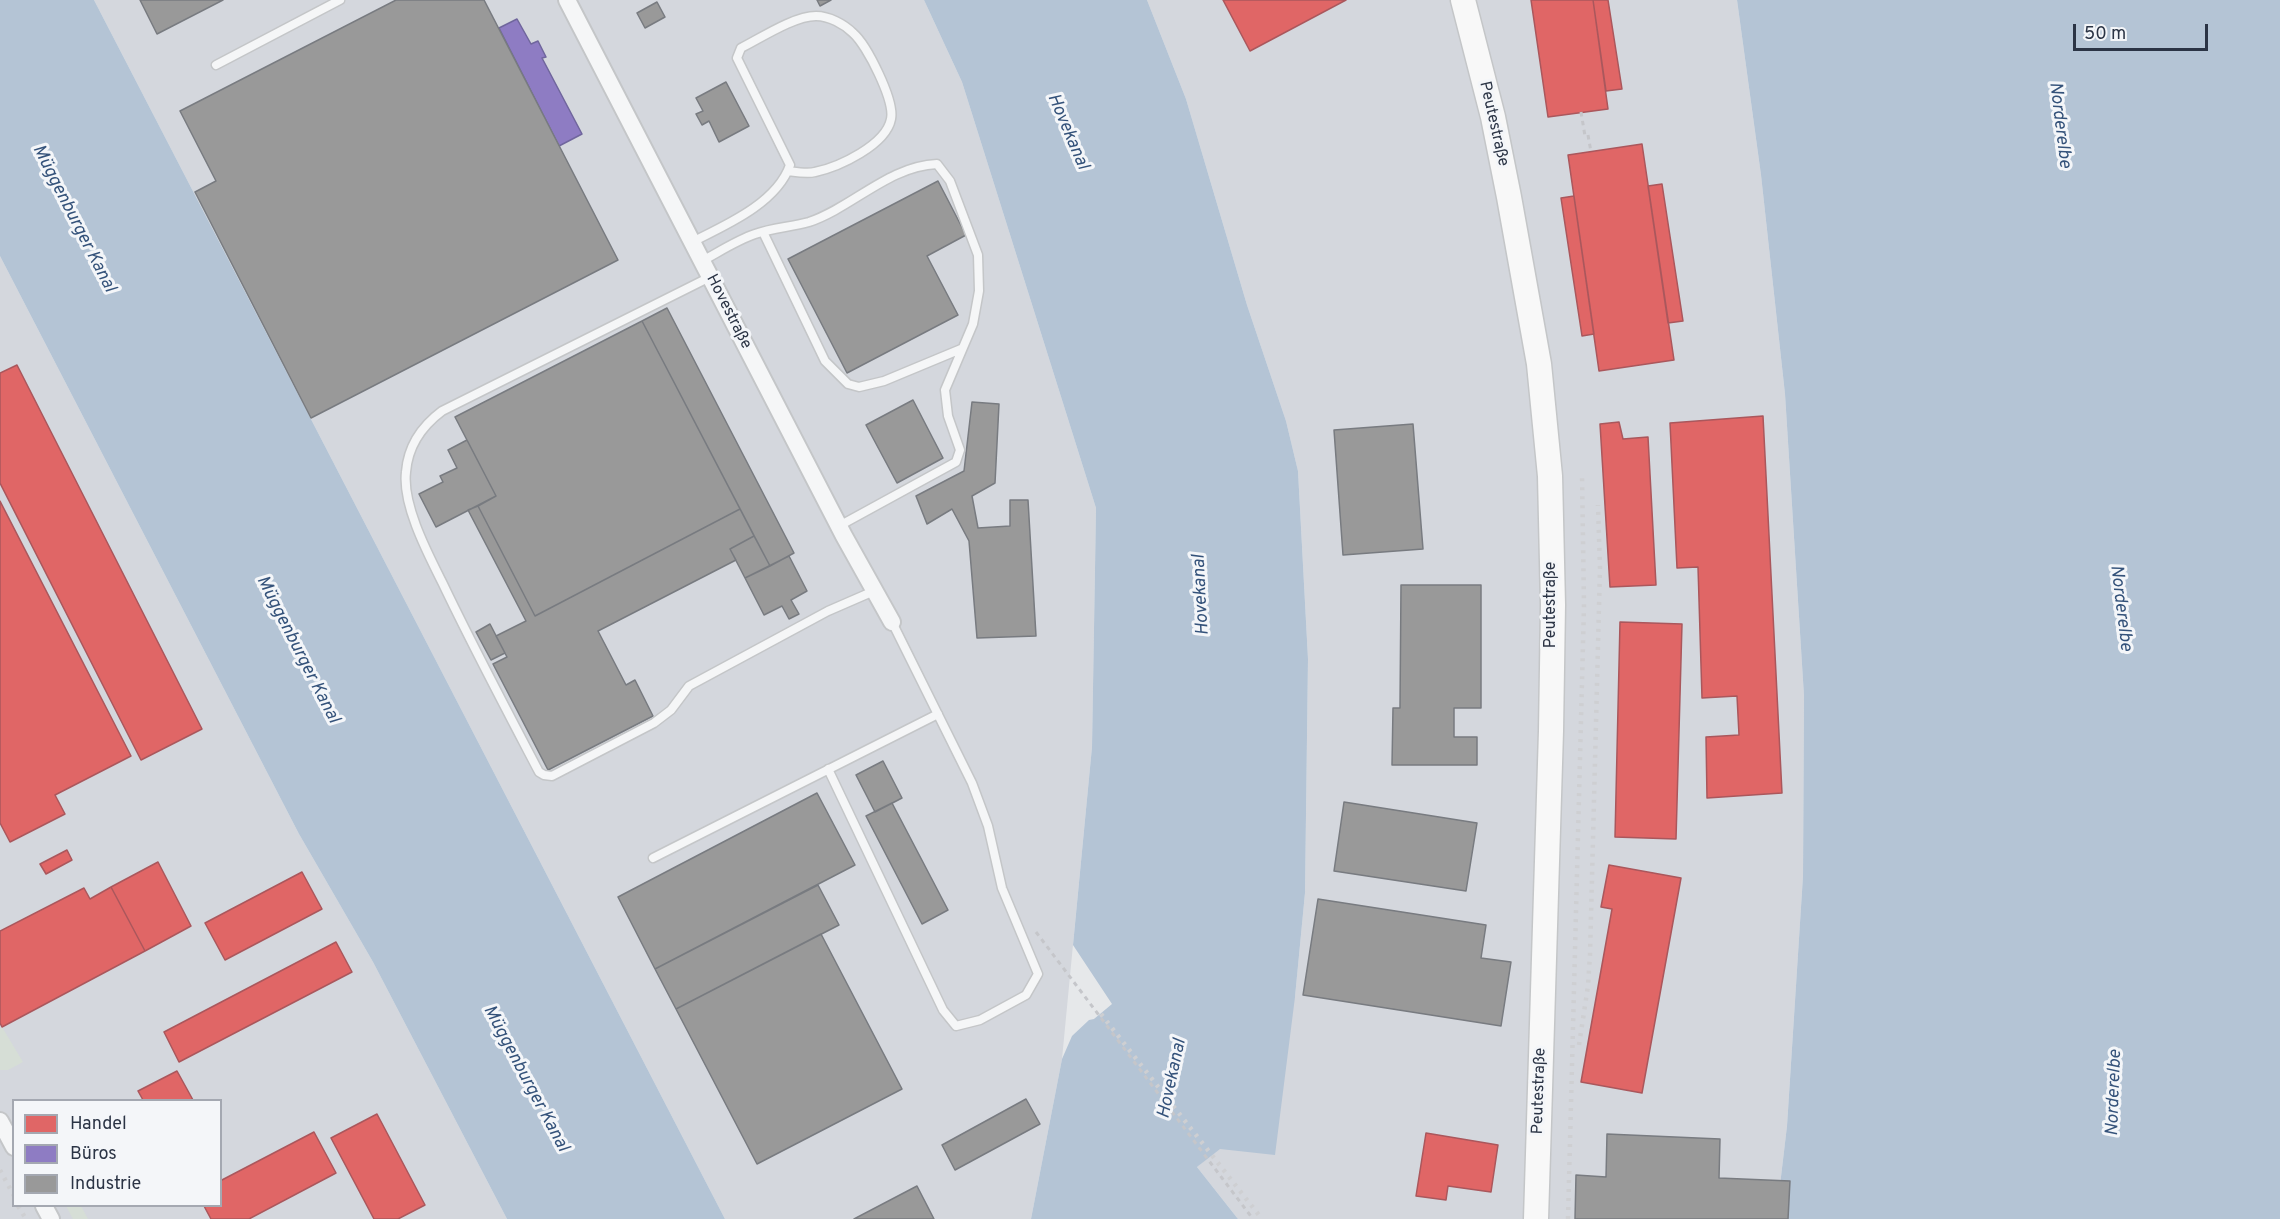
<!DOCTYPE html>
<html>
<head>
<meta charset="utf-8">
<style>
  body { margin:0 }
  #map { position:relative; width:2280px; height:1219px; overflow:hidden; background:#e6e8ea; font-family:Overpass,sans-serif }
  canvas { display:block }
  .legend { position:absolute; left:12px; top:1099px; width:210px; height:108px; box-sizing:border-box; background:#f4f6f9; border:2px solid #a4a8b1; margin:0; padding:8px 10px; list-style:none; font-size:18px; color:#2b3445 }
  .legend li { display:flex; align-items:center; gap:12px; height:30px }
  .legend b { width:30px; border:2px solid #a4a8b1 }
  .scale { position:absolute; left:2073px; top:24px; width:135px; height:27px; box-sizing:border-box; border:3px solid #2b3445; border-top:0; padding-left:8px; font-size:18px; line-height:21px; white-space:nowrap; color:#2b3445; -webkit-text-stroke:4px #f4f6f9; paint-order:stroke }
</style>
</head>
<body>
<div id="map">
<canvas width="2280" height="1219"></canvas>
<ul class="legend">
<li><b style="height:16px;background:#e06666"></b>Handel</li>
<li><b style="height:16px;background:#8e7cc3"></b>Büros</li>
<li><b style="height:16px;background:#999"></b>Industrie</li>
</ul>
<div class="scale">50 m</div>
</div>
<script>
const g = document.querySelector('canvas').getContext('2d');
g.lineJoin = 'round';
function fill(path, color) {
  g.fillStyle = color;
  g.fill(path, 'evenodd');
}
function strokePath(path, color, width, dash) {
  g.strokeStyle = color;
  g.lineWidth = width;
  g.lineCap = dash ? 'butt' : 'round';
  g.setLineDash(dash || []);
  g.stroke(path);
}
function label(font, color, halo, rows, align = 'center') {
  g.font = font + ' Overpass,sans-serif';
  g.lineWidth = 6;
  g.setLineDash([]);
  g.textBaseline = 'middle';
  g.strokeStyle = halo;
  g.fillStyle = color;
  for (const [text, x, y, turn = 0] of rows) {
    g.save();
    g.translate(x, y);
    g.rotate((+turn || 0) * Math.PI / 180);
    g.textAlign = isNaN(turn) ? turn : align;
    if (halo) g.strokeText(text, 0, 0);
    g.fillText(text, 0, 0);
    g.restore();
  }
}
fill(new Path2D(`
  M94,0H924L962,82L1096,508L1092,747L1062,1059L1031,1219H725Z
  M1147,0H1737L1761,175L1785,394L1804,696L1803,876L1787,1126L1776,1219H1238L1197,1167L1205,1160L1094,1019L1109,1008L1295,997L1305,893L1308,659L1298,471L1286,421L1247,305L1186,99Z
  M0,256L299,834L373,962L507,1219H0ZM14,1100H220V1206H14Z`), '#d4d7dd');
fill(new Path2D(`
  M2,1027L23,1062L8,1070H0V1029Z
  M66,1206H81L88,1219H73Z`), '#d6ded6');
fill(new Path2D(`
  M0,0H94L725,1219H507L373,962L299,834L0,256Z
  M924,0H1147L1186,99L1247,305L1286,421L1298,471L1308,659L1305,893L1295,997L1275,1155L1220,1149L1197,1167L1238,1219H1031L1062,1059L1072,1036L1089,1020L1094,1019L1112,1004L1073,945L1092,747L1096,508L962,82Z
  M1737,0H2280V1219H1776L1787,1126L1803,876L1804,696L1785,394L1761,175Z`), '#b4c4d5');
const shops = new Path2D(`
  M1223,0H1346L1250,51Z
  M1531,0H1593L1608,109L1548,117Z
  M1593,0H1608L1622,89L1606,91Z
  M1642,144L1674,360L1599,371L1568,155Z
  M1662,184L1683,321L1668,323L1648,186Z
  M1574,196L1594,334L1582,336L1561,198Z
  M17,365L202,729L141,760L0,483V373Z
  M1763,416L1782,793L1707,798L1706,737L1739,735L1737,696L1702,698L1698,567L1677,568L1670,423Z
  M1619,422L1623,439L1648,437L1656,585L1610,587L1600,424Z
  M0,501L131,756L55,795L65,814L10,842L0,823Z
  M1620,622L1682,624L1676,839L1615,837Z
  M67,850L72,860L46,874L40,864Z
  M158,862L191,926L145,951L111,887Z
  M1609,865L1681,878L1642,1093L1581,1082L1612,909L1601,907Z
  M302,872L322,909L225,960L205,923Z
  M111,887L145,951L2,1027L0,1023V931L84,888L90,899Z
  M336,942L352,972L179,1062L164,1032Z
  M177,1071L193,1100H143L138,1091Z
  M377,1114L425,1205L398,1219H374L331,1138Z
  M314,1132L336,1173L249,1219H211L204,1206H220V1181Z
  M1426,1133L1498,1145L1491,1192L1448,1186L1446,1200L1416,1196Z`);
fill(shops, '#e06666');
strokePath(shops, '#aa575c', 1.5);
const offices = new Path2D(`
  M517,19L531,44L538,41L546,57L542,58L582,134L559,146L499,28Z`);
fill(offices, '#8e7cc3');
strokePath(offices, '#70669d', 1.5);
const industry = new Path2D(`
  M140,0H223L157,34Z
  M396,0H484L618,260L311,418L195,192L216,181L180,111Z
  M817,0H831L820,6Z
  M657,2L665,17L645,28L637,13Z
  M726,82L749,126L719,142L709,121L702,125L696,114L703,111L696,98Z
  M938,181L966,235L927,256L958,315L847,373L788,259Z
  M667,308L794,553L770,566L642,321Z
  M642,321L740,509L535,616L478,506L496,496L455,417Z
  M913,400L943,458L897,483L866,425Z
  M972,402L999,404L995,483L972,496L978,528L1010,526V500H1028L1036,636L977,638L969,541L952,509L927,524L916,496L964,471Z
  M1413,424L1423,549L1343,555L1334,430Z
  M467,440L496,496L436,527L419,494L443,482L440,476L457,468L448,450Z
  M478,506L535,616L740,509L754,536L730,549L736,560L598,631L626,685L635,680L653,716L548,770L493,664L507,657L496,636L526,621L468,510Z
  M754,536L770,566L745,578L730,549Z
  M789,556L807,591L791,600L799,614L789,619L782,606L764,615L745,578Z
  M1401,585H1481V708H1454V737H1477V765H1392L1393,708H1400Z
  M490,624L505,653L491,660L476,632Z
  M883,761L902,798L875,812L856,775Z
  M817,793L855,865L655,969L618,897Z
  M1344,802L1477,823L1466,891L1334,871Z
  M892,803L948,910L922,924L866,816Z
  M818,885L839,925L676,1009L655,969Z
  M1318,899L1486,925L1481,958L1511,962L1501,1026L1303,995Z
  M821,934L902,1089L757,1164L676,1009Z
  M1026,1099L1040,1124L955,1170L942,1145Z
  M1607,1134L1720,1139L1719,1178L1790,1181L1788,1219H1575L1576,1175L1606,1177Z
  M917,1186L934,1219H854Z`);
fill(industry, '#999');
strokePath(industry, '#787b80', 1.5);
const lane = new Path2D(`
  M216,65L340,0
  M763,232L825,361L848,384L859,387L884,381L961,349
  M692,242C726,225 777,203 790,165L737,58L741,48C761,38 794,16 816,16C829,16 844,24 853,33C867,45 895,101 891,119C886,145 839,167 815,172C807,174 796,172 788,171
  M702,261C719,252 737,240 755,234C772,228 791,227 809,222C853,207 889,166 937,164L950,181L978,255L979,291L973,324L945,390L948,416L960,450L956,462L839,526
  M710,277L442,411C422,426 408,446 406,472C402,505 428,554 443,584C473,647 506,709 539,772L544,775L552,776L654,723L671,710L689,686L828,611L874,591
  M828,769L943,1010L956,1026L980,1020L1026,995L1038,974L1002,888L988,826L972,783L892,622
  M653,858L938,714`);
const street = new Path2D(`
  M567,0L844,536L892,622
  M0,1121L14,1147
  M44,1206L51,1219`);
const secondary = new Path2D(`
  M1463,0L1493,117L1509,197L1539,364L1550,476L1553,605L1551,731L1536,1219`);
strokePath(lane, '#c4c6c8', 11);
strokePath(street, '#c4c6c8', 20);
strokePath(secondary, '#c4c6c8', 27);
strokePath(new Path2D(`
  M1581,112L1585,136
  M1588,135L1591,152
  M1036,932L1253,1219`), '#c5c6ca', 3, [4.5, 4.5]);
strokePath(lane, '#f5f6f7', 8);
strokePath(street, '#f5f6f7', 16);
strokePath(secondary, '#f8f8f8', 24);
strokePath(new Path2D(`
  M1101,1014L1262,1219
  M1579,1045L1588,986L1590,955L1600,568L1598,505
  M0,1170L14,1196
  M18,1206L26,1219
  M1568,1219L1584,605L1582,474`), '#cecfd2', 4.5, [3, 6]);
label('16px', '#2b3445', '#f4f6f9', [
  ["Peutestraße",1493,124,77],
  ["Hovestraße",728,312,63],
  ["Peutestraße",1552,605,-90],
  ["Peutestraße",1540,1091,-88]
]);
label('italic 18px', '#34527a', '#f4f6f9', [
  ["Norderelbe",2059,125,83],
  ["Hovekanal",1067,132,67],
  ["Müggenburger Kanal",73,219,63],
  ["Hovekanal",1202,595,-93],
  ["Norderelbe",2120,608,83],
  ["Müggenburger Kanal",297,650,63],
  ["Müggenburger Kanal",525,1079,62],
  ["Hovekanal",1173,1079,-78],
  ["Norderelbe",2115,1093,-88]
]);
</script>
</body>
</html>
